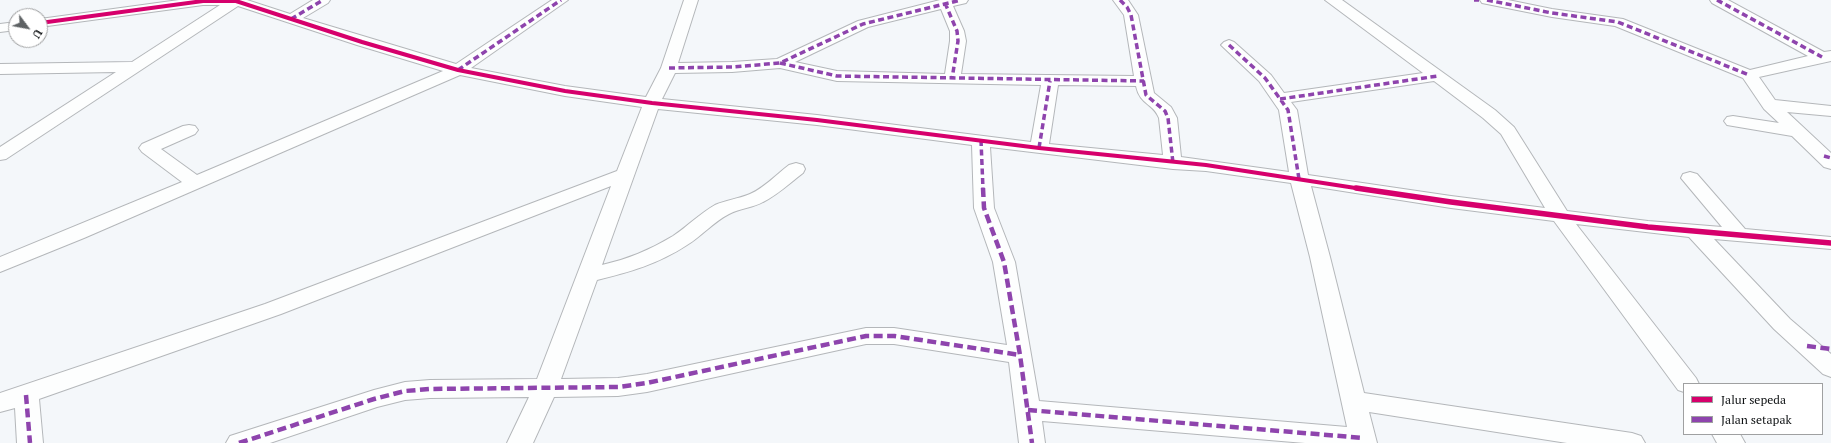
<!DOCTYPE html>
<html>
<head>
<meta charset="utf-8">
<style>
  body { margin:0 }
  #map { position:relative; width:1831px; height:443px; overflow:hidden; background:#f4f7fa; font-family:"PT Serif",serif }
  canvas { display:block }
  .legend { position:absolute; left:1683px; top:383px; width:140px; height:52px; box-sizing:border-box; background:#fff; border:1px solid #9fa0a1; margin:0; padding:5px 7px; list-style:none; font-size:12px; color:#0e1113 }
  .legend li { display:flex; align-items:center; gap:8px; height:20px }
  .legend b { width:20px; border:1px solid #9fa0a1 }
  .north { position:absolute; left:8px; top:8px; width:40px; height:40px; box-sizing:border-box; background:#fff; border:1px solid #9fa0a1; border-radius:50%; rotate:122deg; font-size:11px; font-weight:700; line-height:16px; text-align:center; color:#0e1113 }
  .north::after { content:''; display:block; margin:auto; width:14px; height:18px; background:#5e6264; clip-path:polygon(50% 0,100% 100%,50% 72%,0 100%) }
</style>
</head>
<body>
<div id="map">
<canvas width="1831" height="443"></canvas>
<ul class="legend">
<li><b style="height:5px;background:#d6006c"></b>Jalur sepeda</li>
<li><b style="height:5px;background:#8e44ad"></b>Jalan setapak</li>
</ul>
<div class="north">U</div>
</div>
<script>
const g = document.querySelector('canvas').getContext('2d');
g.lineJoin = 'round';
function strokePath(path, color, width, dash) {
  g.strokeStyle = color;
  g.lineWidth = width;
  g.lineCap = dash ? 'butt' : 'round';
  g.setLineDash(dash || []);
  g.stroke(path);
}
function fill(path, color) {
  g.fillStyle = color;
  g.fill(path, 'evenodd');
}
const minor = new Path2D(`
  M179,0H247L290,14L313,0H330L328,3L303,18L456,64L552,0H568L471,68L565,86L646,97L661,68L684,0H698L678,63L732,62L777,59L858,21L940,0H968L966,3L953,6L964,31L966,41L961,74L1134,76L1124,15L1113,0H1128L1138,15L1154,93L1171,107L1177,118L1181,157L1289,172L1279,110L1259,81L1221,45L1224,42L1229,40L1234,42L1271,75L1284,93L1423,73L1325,0H1342L1495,110L1514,127L1567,211L1648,221L1722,227L1681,178L1683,174L1690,172L1697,174L1745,229L1831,237V249L1714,239L1790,319L1831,354V377L1823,374L1774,329L1689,237L1576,224L1696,378L1699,384H1684V392L1678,390L1554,221L1451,208L1311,186L1330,257L1364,393L1632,433L1641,436L1645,443H1567L1369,412L1377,443H1305L1042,421L1045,443H1019L1009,362L894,344H866L647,392L618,396L554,397L533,443H507L529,397L430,398L405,400L377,407L270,443H226L230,436L374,390L405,382L430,380L537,379L611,186L281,314L39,399L43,443H17L15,408L0,412V393L265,304L617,171L642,107L565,96L460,75L84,238L0,272V257L182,182L142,152L139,148L142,144L183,126L189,125L195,126L198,130L195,134L161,149L197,175L443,71L357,45L238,6L6,159L0,160V147L116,72L0,74V64L132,62L220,5H203L40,27V19ZM941,9L950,31V41L945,74L837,71L795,62L868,27ZM780,68L837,81L1041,85L1031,142L817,115L662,99L675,73L732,72ZM1434,81L1483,118L1501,134L1545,208L1451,196L1308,175L1297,110L1291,102ZM1058,85L1136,86C1140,105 1153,103 1159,118L1163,155L1049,144ZM658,109L817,125L972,145L974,208L993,262L1007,345L894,328H866L647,374L618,378L561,379L597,280C630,272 658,264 687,245C702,236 713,222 729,214C740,208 753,208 763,202C777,195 790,183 803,173L805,169L803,165L796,163L789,165C777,174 764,188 750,194C738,199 726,200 715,205C699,214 687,227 673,236C650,250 628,259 602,265ZM990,147L1173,169L1206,171L1291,183L1310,257L1347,427L1039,401L1015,262L994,208Z
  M1480,0H1508L1552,9L1623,19L1750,70L1808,56L1712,3L1710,0H1728L1824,52L1831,51V61L1759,77L1775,100L1831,106V116L1787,112L1831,153V169L1824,167L1792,136L1727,125L1724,121L1727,117L1733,116L1779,123L1764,109L1743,78L1615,26L1552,17L1482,3Z
  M16,22V30L0,32V24Z
  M1712,434H1740L1745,443H1717Z`);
strokePath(minor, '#b4b7ba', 2);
fill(minor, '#fdfefe');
strokePath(new Path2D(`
  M1120,0L1127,7L1131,15L1146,95L1165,111L1168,118L1173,163
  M1474,0H1479
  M1487,0L1552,13L1618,22L1749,75
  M1717,0L1822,57
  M945,3L957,31L958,41L952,79
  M291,19L323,0
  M1229,45L1265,78L1288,110L1299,179
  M780,63L837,76L1144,81
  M669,68L732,67L780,63L863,24L961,0
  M458,70L561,0
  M1280,99L1438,76
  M981,140L983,189
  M1039,148L1050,81
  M1824,156L1831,158`), '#8e44ad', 3.5, [6, 3.5]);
strokePath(new Path2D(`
  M983,188L984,208L1004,262L1020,355L1032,443
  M1807,346L1831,349
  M26,395L30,443
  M1028,410L1363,438
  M239,443L374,399L405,391L430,389L618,387L647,383L866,336H894L1020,355`), '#8e44ad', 4.5, [9, 4.5]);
strokePath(new Path2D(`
  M40,23L203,1H236L362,42L458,70L565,91L652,103L817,120L1039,148L1206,165L1362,189`), '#d6006c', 4);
strokePath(new Path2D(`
  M1356,188L1451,202L1648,227L1831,243`), '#d6006c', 5.5);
</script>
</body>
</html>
